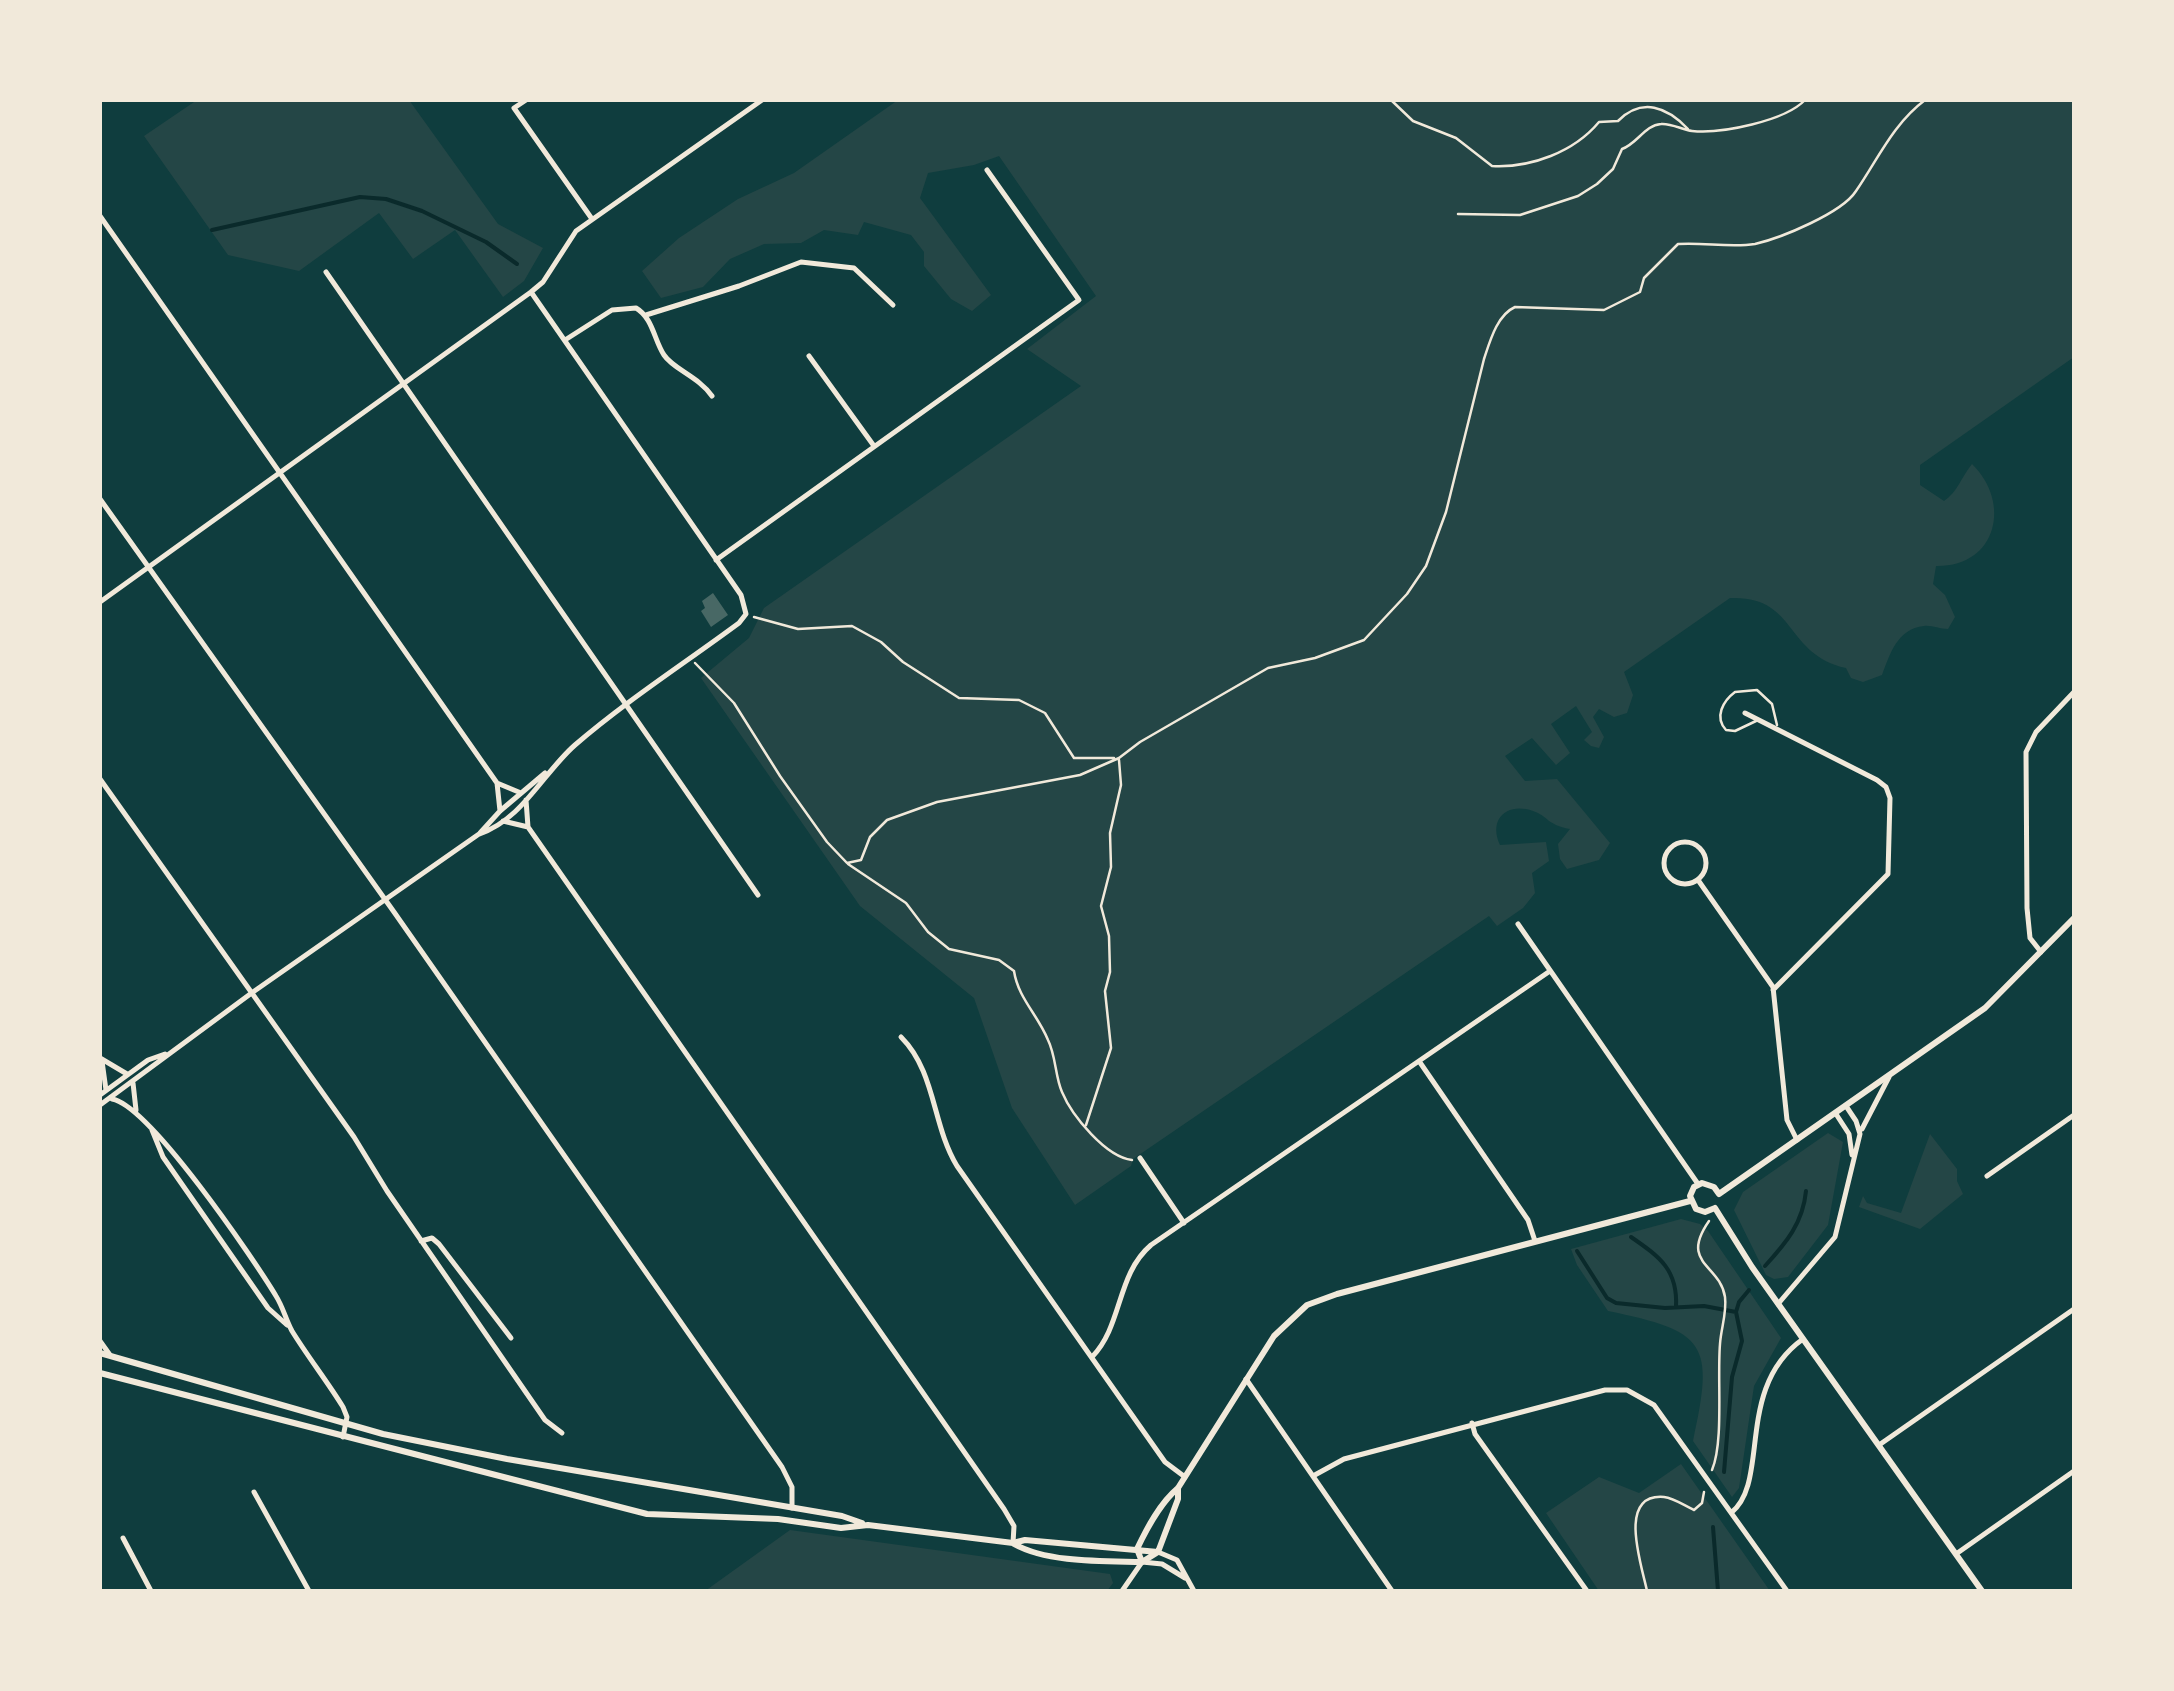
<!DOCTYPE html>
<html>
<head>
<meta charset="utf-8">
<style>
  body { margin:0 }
  #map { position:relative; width:2174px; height:1691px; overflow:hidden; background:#0f3d3e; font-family:Ubuntu,sans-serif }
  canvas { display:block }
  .frame { position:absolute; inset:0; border:102px solid #f1e9da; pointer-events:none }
</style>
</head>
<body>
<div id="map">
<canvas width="2174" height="1691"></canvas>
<div class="frame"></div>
</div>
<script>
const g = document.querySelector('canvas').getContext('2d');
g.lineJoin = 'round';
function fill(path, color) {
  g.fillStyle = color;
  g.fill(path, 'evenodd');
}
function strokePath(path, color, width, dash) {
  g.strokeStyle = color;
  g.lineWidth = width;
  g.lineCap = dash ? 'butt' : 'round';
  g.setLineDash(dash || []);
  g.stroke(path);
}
fill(new Path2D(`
  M197,100H409L498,224L543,248L524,281L503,297L455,230L413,259L379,213L299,271L228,255L144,136Z
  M898,100H2074V357L1920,465V485L1944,501C1957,493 1962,476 1972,464C2012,503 1997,567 1936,566L1933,584L1945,595L1955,617L1948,629C1940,629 1931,625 1924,626C1897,629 1890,654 1882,675L1863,682L1851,678L1846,668C1784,654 1797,595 1730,598L1624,672L1633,695L1627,713L1614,717L1599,709L1593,717L1604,737L1599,748L1591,746L1584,740L1592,732L1576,706L1551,724L1570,753L1556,765L1532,738L1505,756L1525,781L1557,779L1610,843L1599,860L1567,869L1560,859L1558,844L1570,829C1547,825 1548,816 1533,811C1507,802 1488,819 1500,845L1546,842L1549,861L1532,873L1535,893L1523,908L1497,926L1489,916L1133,1159L1131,1166L1075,1205L1012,1108L974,998L860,906L701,678L749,638L764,608L1081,386L1027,349L1096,296L999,156L974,165L928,173L920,198L991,295L972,311L951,299L924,266V252L911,235L864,222L858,235L824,230L801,243L764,244L730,259L703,287L661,298L642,271L679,238L738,199L794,173Z
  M1828,1133L1843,1142L1828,1225L1788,1277L1774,1279L1766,1275L1734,1210L1743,1192Z
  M1930,1134L1957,1169V1181L1963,1194L1920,1229L1859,1207L1863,1196L1867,1203L1901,1213Z
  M1681,1219L1700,1224L1708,1231L1781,1338L1754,1386L1739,1488L1732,1497L1693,1441C1715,1343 1706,1331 1608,1311L1577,1265L1571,1249Z
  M1681,1464L1770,1591H1599L1546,1513L1599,1477L1639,1493Z
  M790,1530L1110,1574L1113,1583L1107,1591H705Z`), '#244646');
strokePath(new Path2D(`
  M212,230L360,197L386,199L422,211L486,242L517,264
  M1631,1237C1660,1257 1678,1270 1676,1307
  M1577,1251L1607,1298L1616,1303L1665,1308L1704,1306L1736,1312
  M1765,1266C1786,1243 1803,1223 1806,1191
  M1724,1472L1732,1377L1742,1341L1736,1312L1739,1302L1749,1290
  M1713,1527L1718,1591`), '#0a2a2b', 4);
fill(new Path2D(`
  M713,593L728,615L711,627L701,611L705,608L702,601Z`), '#486865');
strokePath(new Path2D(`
  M1391,100L1413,121L1456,138L1492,166C1531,168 1574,152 1599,122L1618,121C1642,97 1667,107 1688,129
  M1458,214L1520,215L1578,196L1597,184L1613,169L1622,149C1637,144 1645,125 1661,124C1671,123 1683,130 1692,131C1721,134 1785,121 1805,100
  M754,617L798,629L852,626L881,642L903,662L959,698L1019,700L1045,713L1074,758H1114
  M695,663L734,703L780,776L827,842L847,863L861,860L870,837L887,820L937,802L1080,775L1119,758L1140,742L1268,668L1315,658L1364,640L1407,594L1426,566L1446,512L1484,359C1490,341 1497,315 1515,307L1604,310L1640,292L1644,278L1678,244C1703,242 1730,248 1755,244C1781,238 1842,213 1856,191C1878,159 1893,124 1925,100
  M848,864L906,903L928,932L949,949L999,960L1014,971C1018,998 1038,1015 1048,1040C1056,1056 1055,1076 1062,1092C1072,1116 1106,1157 1132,1160
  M1086,1125L1111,1048L1105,991L1110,972L1109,936L1101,906L1111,867L1110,833L1121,785L1119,760
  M1709,1221C1679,1264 1720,1264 1725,1297C1727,1313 1721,1328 1720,1344C1717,1378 1724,1442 1712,1470
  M1647,1591C1642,1566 1616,1493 1664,1497C1674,1498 1685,1506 1694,1510L1702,1503L1704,1492`), '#f1e9da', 2.5);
strokePath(new Path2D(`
  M1756,721L1735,731L1726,730C1714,717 1723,701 1735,692L1757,690L1772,704L1777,725`), '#f1e9da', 2.5);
strokePath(new Path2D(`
  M526,100L514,108L592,219
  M100,216L497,783L500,811
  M326,272L758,895
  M646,315L739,286L801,262L854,268L893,305
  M565,340L612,310L636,308C653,318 654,340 664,355C673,369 699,377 712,396
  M809,356L874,446
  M100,499L394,912L782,1467L792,1487V1508
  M716,560L1079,300L987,170
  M100,602L531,292L543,282L576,231L762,100
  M1745,713L1877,780L1886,787L1890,798L1888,874L1773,990
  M100,779L354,1137L387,1191L545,1420L562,1433
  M497,783L521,793
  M526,800L528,827L1004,1509L1014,1526L1013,1543
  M503,821L528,827
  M480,833L500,811L545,773
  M1664 863a21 21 0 1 1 42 0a21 21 0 1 1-42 0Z
  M1698,880L1773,987L1787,1120L1797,1140
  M1518,924L1698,1184
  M2041,952L2030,938L2027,908L2026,752L2036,732L2074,692
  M901,1037C936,1072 932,1125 957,1166L1165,1462L1185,1477
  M100,1058L127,1074
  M102,1061L106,1090
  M1419,1061L1528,1220L1535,1241
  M133,1083L136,1110
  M100,1095L148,1060L165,1054
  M112,1099C149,1105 253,1258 276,1296C283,1307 286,1320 292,1331C308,1357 327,1381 343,1407L347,1417L343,1437
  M100,1105L253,992L479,834C522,820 543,773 575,745C626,701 685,663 739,623L746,614L741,595L531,292
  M1836,1114L1849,1134L1852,1155
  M1862,1129L1889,1077
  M152,1130L163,1157L268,1308L287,1325
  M1140,1158L1184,1223
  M1987,1176L2074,1115
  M421,1241L432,1238L439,1244L511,1338
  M1778,1304L1835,1237L1860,1134L1856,1121L1846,1106
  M100,1341L110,1355
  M1092,1357C1123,1325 1116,1275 1151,1245L1550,971
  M1246,1379L1392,1591
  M1472,1423L1475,1434L1587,1591
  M1879,1445L2074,1309
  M1313,1476L1344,1459L1605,1390H1627L1654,1405L1787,1591
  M254,1492L309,1591
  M1731,1513C1771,1481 1734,1388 1803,1339
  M123,1538L151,1591
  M1158,1552L1177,1560L1194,1591
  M1956,1554L2074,1471
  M1122,1591L1142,1562L1162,1564L1185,1578`), '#f1e9da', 5);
strokePath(new Path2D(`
  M1719,1194L1985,1008L2074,918
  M1715,1208L1752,1267L1982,1591
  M1715,1208L1705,1212L1696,1209L1690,1196L1694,1187L1702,1183L1714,1187L1719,1194
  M100,1353L383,1434L507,1459L842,1516L862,1523
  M100,1373L647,1514L778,1519L841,1528L868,1525L1013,1543L1025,1540L1158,1552
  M1014,1544C1048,1563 1103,1561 1142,1562
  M1142,1562L1137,1549C1147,1528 1160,1503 1178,1488L1274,1336L1307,1305L1337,1294L1690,1201
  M1142,1562L1158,1552L1178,1499V1488`), '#f1e9da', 6);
</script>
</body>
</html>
